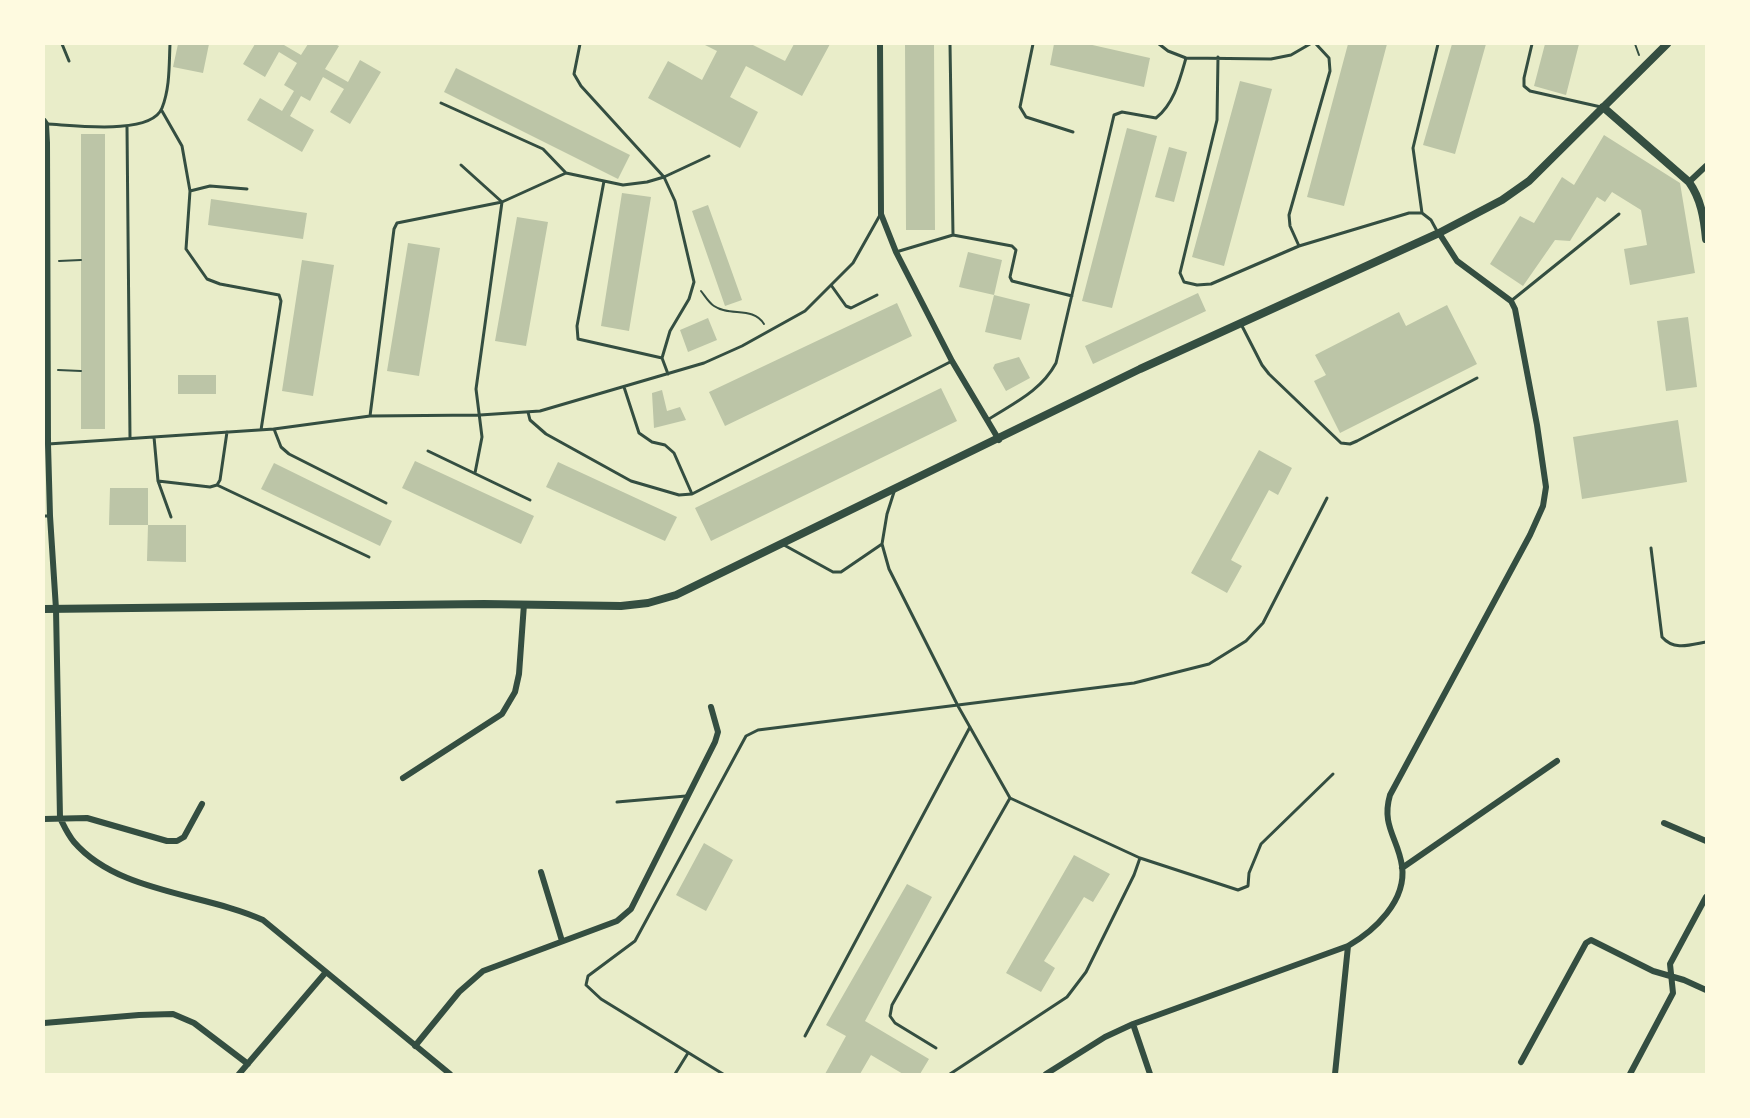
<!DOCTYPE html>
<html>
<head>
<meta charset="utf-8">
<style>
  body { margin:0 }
  #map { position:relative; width:1750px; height:1118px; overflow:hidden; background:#e9edc9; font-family:"Work Sans",sans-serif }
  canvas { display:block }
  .frame { position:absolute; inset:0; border:45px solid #fefae0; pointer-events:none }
</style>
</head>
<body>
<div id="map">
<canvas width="1750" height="1118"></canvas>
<div class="frame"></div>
</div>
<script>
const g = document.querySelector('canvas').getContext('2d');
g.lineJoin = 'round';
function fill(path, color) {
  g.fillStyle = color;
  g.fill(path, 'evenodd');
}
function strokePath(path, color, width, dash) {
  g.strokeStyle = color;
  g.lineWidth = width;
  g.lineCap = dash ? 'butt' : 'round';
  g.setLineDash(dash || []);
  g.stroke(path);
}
fill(new Path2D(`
  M178,44H209L203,73L173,67Z
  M255,44H285L284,45L301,55L308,44H335L339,46L325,69L348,82L360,60L381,72L350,124L330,112L344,89L323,77L310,101L301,96L290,116L314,130L302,152L247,120L260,98L282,111L294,91L284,85L297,63L279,52L265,77L243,64Z
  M703,44H751L785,61L794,44H830L802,96L746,66L730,97L758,112L740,148L648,98L668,61L702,80L717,51Z
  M905,44H934L935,230H906Z
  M1054,44H1088L1150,58L1144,87L1050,65Z
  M1348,44H1387L1344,206L1307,197Z
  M1452,44H1486L1455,154L1423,145Z
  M1545,44H1579L1566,95L1534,86Z
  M456,68L630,155L618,179L444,92Z
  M1240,81L1272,89L1224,266L1192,257Z
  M1127,128L1157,136L1112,308L1082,301Z
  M81,134H105V429H81Z
  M1604,135L1680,183L1695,273L1630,285L1624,249L1647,245L1641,210L1612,192L1605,202L1597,197L1570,241L1555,240L1523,286L1490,264L1520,216L1534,223L1562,177L1574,185Z
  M1169,147L1187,152L1174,202L1155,197Z
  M622,193L651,197L629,331L601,326Z
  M211,199L307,213L303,239L208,225Z
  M708,205L742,300L725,306L692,211Z
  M517,217L548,222L526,346L495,341Z
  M408,243L440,248L419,376L387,371Z
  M968,252L1002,260L994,295L959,287Z
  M302,260L334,265L313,396L282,391Z
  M1198,293L1206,311L1093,364L1085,346Z
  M994,295L1030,304L1021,340L985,332Z
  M897,303L912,336L725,426L709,392Z
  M1447,305L1477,364L1340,433L1314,381L1326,375L1315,355L1399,312L1406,326Z
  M1688,317L1697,387L1666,391L1657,321Z
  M708,318L717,340L688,352L680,330Z
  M1019,357L1030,378L1006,391L993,368L995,364Z
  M178,375H216V394H178Z
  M941,388L957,421L711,541L695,508Z
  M662,390L667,411L680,407L686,420L654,428L652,393Z
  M1678,420L1687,482L1582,499L1573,437Z
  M1259,450L1292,468L1278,495L1269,490L1231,560L1242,566L1227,593L1191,573Z
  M415,461L534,516L521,544L402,488Z
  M558,462L677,517L665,541L546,487Z
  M274,463L392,521L380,546L261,489Z
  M110,488H148V525H109Z
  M148,525H186V562L147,561Z
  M704,843L733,860L706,911L676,895Z
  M1074,855L1110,874L1093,902L1084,897L1044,961L1055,968L1041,992L1006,973Z
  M907,884L932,897L865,1021L929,1059L920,1074H903L871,1055L860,1074H825L846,1036L826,1025Z`), '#bcc5a7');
strokePath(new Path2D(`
  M1635,44L1639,55
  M59,261L81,260
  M701,291C705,296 709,303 714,306C730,317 753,306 764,324
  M58,370L81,371`), '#344e41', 2);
strokePath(new Path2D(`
  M62,44L69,61
  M580,44L574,74L581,86L664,177L675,201L694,282L689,299L670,331L662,358L668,374
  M950,44L953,235
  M1033,44L1020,107L1026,117L1073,132
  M1159,44L1168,51L1186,58L1271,59L1291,55L1310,44
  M1532,44L1524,78V86L1530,91L1601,107
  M1218,57L1217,120L1180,273L1184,282L1197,285L1211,284L1299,246L1409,213H1422L1431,220L1437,231
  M441,103L543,149L566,173
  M162,111L182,146L190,191L186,249L207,279L220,284L279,295L281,301L261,430
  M47,124C72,125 151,136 162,108C170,88 169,65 170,44
  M127,127L130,438
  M461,165L502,202L476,389L482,437L475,473
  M604,181L577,326L578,339L662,358
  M190,191L210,186L247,189
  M1422,213L1413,148L1438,44
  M1299,246L1290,226L1289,215L1330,71L1329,58L1316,44
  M896,252L953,235L1012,246L1016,250L1010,277L1012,281L1072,296
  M831,285L846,306L851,308L877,295
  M1511,301L1619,214
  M1242,326L1262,365L1269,374L1341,443L1350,444L1357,441L1477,378
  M624,387L639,433L652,442L665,445L674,453L692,494
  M528,412L530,420L546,434L631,481L679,495L692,494L952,361
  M370,416L394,229L397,223L502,202L566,173L623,185L647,182L664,177L709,156
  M989,419C1014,403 1041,391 1056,363L1114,115L1122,112L1156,118C1174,104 1180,79 1186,58
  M274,429L281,447L289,454L386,503
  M154,437L158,481L171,517
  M48,444L274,429L370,416L480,415L540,411L704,363L742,346L805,311L853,263L880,215
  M428,451L530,500
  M158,481L210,487L217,485L220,480L227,432
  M217,485L369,557
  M44,516H50
  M882,544L889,569L958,706L1010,798L1140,858L1134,875L1086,972L1067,997L950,1074
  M784,545L833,572H841L882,544L887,514L894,492
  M1651,548L1662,637C1674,651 1690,645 1706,642
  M617,802L686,796
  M1140,858L1238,890L1248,886L1249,873L1261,844L1333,774
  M805,1036L970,727
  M936,1048L895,1023L890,1016L892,1005L1010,798
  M675,1074L688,1053
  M723,1074L601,999L586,985L588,976L635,941L746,736L758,730L1134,683L1209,664L1246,641L1263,623L1327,498`), '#344e41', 3);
strokePath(new Path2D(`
  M880,44L881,214L896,252L952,361L999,440
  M44,121L46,124L47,143L48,444L50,516L56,609L60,818C64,826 68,835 74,842C118,893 204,893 263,920L450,1074
  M1689,182L1706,166
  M403,778L502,714L515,692L519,674L524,604
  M44,819L87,818L167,841H177L184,837L202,804
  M1664,823L1706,841
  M1402,868L1557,761
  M541,872L562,941
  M44,1023L139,1015L173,1014L194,1023L248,1064
  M1133,1024L1150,1074
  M415,1046L459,992L483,971L617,921L631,909L715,742L718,732L711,707
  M1521,1062L1586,943L1591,940L1653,971L1684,980L1706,990
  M239,1074L326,972
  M1046,1074L1105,1037L1133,1024L1348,946C1374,931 1407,901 1402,866C1398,838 1381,826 1390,795L1530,535L1543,506L1546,487L1537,425L1515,309L1511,301L1457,261L1439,233
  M1335,1074L1348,946
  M1630,1074L1673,993L1670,964L1706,897`), '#344e41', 6);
strokePath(new Path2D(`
  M1603,107L1689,182C1701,199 1704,218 1706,239
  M44,609L484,604L621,606L648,603L676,595L1140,369L1439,233L1502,200L1529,181L1667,44`), '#344e41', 8);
</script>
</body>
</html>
